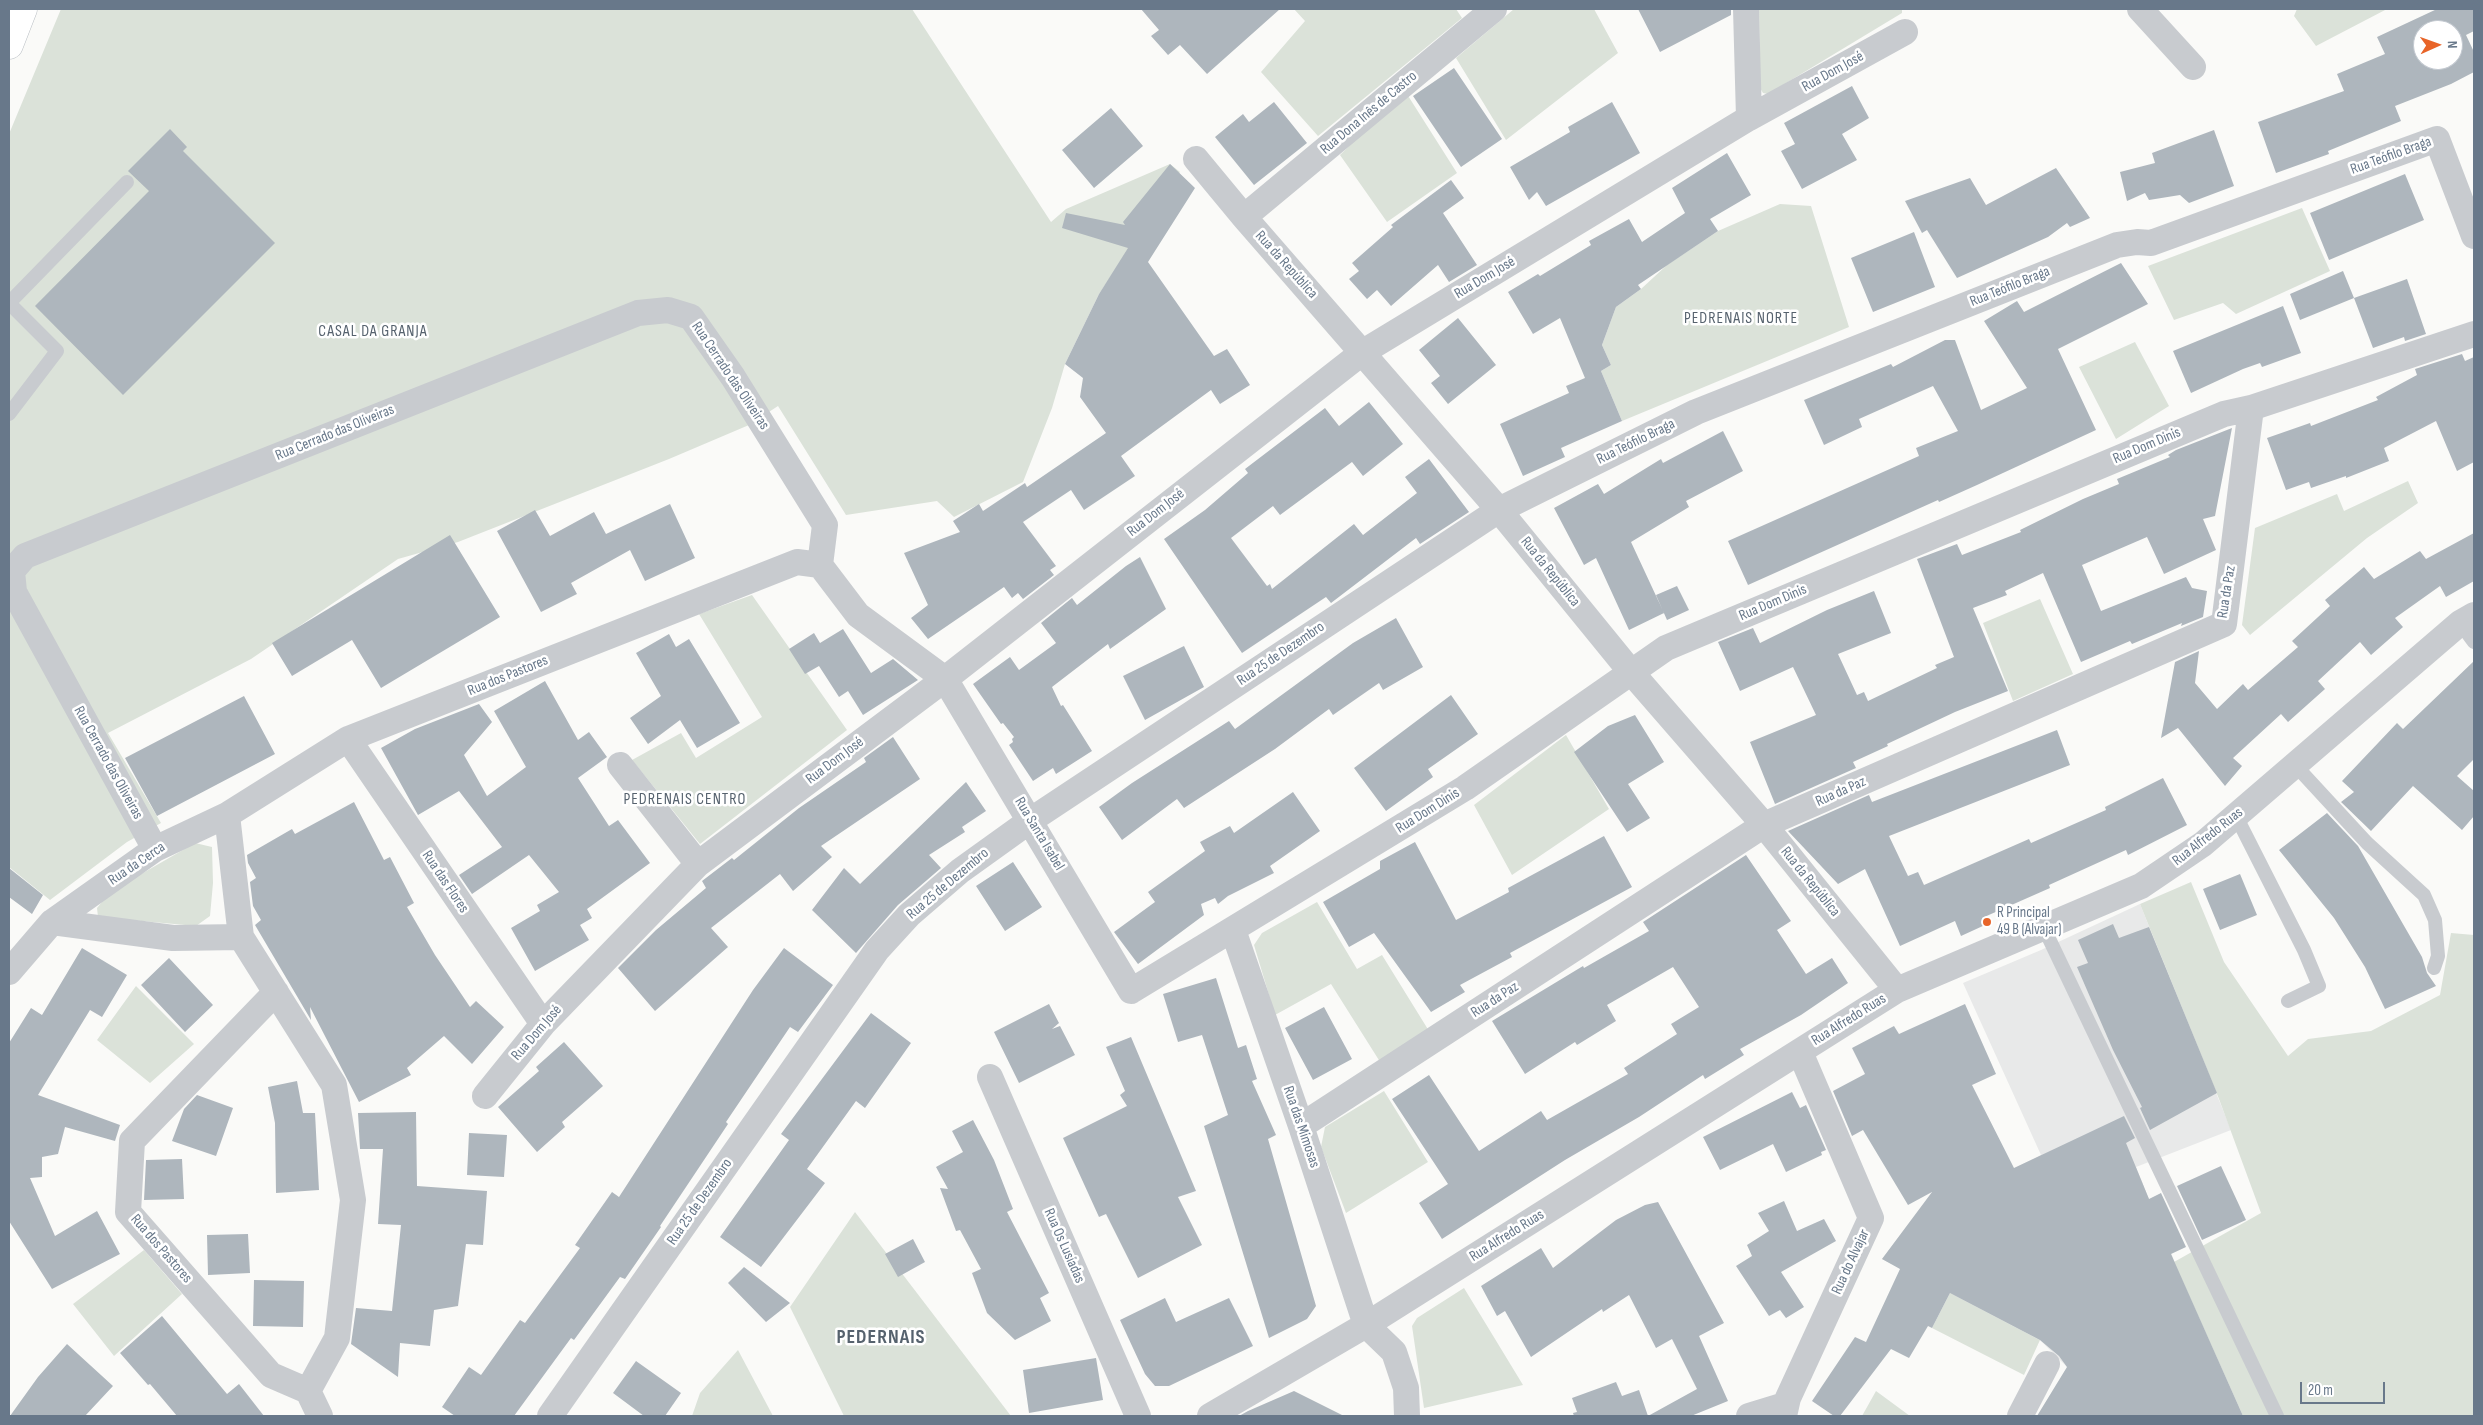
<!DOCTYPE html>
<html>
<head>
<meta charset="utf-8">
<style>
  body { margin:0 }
  #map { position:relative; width:2483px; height:1425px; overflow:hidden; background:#fafaf8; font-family:"Sofia Sans Condensed",sans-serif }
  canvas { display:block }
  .frame { position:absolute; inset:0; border:10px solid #68788a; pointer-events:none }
  .north { position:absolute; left:2413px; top:20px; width:50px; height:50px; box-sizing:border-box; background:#fff; border:1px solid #c3c9d0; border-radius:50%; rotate:88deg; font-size:14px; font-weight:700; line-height:20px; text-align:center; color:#68788a }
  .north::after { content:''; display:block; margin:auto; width:18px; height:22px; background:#e86529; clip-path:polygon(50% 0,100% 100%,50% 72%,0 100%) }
  .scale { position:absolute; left:2300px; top:1382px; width:85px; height:22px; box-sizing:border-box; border:2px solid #68788a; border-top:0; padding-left:6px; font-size:15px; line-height:18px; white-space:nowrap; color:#68788a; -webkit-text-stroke:4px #fff; paint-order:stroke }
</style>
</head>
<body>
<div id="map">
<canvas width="2483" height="1425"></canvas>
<div class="frame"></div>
<div class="north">N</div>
<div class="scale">20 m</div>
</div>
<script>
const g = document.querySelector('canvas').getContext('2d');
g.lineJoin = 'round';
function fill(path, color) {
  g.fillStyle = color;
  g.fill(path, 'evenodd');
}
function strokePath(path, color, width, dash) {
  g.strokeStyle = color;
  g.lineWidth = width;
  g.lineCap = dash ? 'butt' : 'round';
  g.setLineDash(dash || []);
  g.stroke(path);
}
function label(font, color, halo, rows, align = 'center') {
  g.font = font + ' "Sofia Sans Condensed",sans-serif';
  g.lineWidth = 5;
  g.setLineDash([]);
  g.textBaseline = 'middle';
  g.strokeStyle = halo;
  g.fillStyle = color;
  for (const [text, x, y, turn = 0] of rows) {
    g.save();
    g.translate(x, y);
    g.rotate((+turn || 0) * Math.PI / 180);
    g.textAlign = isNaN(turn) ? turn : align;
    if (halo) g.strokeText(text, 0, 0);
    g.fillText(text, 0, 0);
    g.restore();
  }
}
fill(new Path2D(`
  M2140,904L2231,1130L2136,1167L2193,1307L2243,1416H2089L2067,1367L2040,1340L1882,1259L1903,1232L1995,1178L2041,1155L1963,983L2041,950Z`), '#e8e9e9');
fill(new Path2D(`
  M61,9H912L1051,222L1066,209L1170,164L1180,172L1099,294L1065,364L1052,408L1023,482L954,517L937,501L846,515L778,406L749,425L669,459L458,542L398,559L251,659L108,733L161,823L127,842L50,900L9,867V134Z
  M1294,9H1456L1462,18L1318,136L1261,72L1305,21Z
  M1514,9H1594L1618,53L1506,140L1456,58Z
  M1759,9H1902V13L1768,94L1763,93L1760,88Z
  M2297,9H2387L2316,46L2294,16Z
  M1405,91L1457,173L1387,222L1340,155Z
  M1780,204L1811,206L1849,327L1622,421L1601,371L1611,365L1602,345L1616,307L1641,289L1667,265L1718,231Z
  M2302,208L2330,271L2236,314L2223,303L2174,320L2148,266Z
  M2135,342L2169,406L2116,439L2079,367Z
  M2408,481L2418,503L2367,538L2250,635L2242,625L2255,528L2337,494L2344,511Z
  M752,595L847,730L700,844L632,760L681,733L696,758L762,717L699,614Z
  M2040,599L2073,674L2013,701L1983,623Z
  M1566,735L1609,809L1512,875L1474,805Z
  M195,843L212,847L213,883L210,916L196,926L98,917L97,908L110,892Z
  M2191,882L2224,962L2288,1056L2308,1039L2371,1031L2440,995L2451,933L2474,935V1416H2243L2174,1262L2261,1213L2219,1099L2140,904Z
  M1317,902L1357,969L1382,955L1429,1031L1382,1065L1331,984L1275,1015L1254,945L1262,933Z
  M136,986L194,1044L150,1083L97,1040Z
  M1384,1091L1428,1162L1346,1213L1321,1147L1325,1127Z
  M855,1212L1011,1416H844L790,1307Z
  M144,1250L182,1294L114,1356L73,1304Z
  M1464,1288L1523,1385L1424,1408L1412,1326L1417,1318Z
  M1950,1293L2040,1340L2024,1375L1932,1328Z
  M738,1350L773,1416H692L700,1393Z
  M1876,1391L1910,1416H1862Z`), '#dbe2d9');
fill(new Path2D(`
  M1141,9H1280L1207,74L1180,45L1168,55L1151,36L1159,30Z
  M1638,9H1731V15L1660,52Z
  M2437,9H2474V31L2466,35L2474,52V72L2451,84L2395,106L2401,121L2328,151L2329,154L2276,173L2258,122L2344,91L2337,74L2385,54L2377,37ZM2423,30H2453V60H2423Z
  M1454,68L1502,139L1461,167L1413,96Z
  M1852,86L1869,118L1842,134L1857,160L1802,189L1781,151L1795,144L1784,123Z
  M1274,102L1307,143L1254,185L1215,137L1243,114L1249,122Z
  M1612,102L1640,153L1546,206L1537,192L1529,200L1510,167L1570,132L1568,127Z
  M1111,108L1143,146L1094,188L1062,150Z
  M170,129L187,147L183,151L275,243L123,395L35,306L149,191L128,171Z
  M2214,130L2234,186L2189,203L2180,195L2149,200L2145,193L2127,201L2120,172L2155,163L2152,153Z
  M1727,153L1751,195L1710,219L1718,231L1638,285L1641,289L1616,307L1602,345L1611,365L1601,371L1622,421L1561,448L1565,457L1523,476L1500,424L1569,393L1566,386L1585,378L1560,318L1533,334L1508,292L1538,274L1540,276L1591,245L1589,241L1629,219L1642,242L1685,213L1672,188Z
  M1170,164L1195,188L1148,262L1214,356L1227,349L1250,385L1220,404L1211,390L1121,456L1135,476L1084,510L1071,490L1023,522L1056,566L1050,570L1054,575L1023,599L1018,593L1012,598L1004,587L928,639L911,618L928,605L904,553L960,532L953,521L979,504L983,511L1025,483L1027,487L1106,433L1080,397L1083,378L1065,364L1099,294L1128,248L1062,228L1066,213L1125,225L1123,222Z
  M2056,168L2090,218L2070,227L2067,223L2048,237L1957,278L1927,230L1922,233L1905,201L1970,178L1986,205Z
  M2405,174L2424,220L2329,260L2310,213Z
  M1451,180L1464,198L1443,213L1477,265L1449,282L1438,265L1391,306L1377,290L1367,299L1349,279L1359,271L1352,263L1393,227L1391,225Z
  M1914,232L1935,287L1873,312L1851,258Z
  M2121,263L2148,304L2058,349L2096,430L1977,485L1939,502L1938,500L1748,585L1728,541L1919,456L1916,448L1958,431L1933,386L1859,419L1862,427L1824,445L1804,400L1891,364L1893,367L1945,340H1955L1981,410L2027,388L1984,321L2017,301L2024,312Z
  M2343,271L2354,298L2300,320L2290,294Z
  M2407,279L2426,334L2405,341L2404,337L2373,348L2354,298Z
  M2283,306L2301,353L2262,367L2260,363L2243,369L2191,393L2173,351Z
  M1458,318L1496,365L1448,404L1431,383L1440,376L1419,350Z
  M2462,354L2465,361L2474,357V462L2457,471L2436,421L2384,448L2389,461L2346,478V476L2311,488L2309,482L2286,490L2267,438L2310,423L2311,426L2378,400L2376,397L2417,375L2415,369Z
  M1369,402L1403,444L1363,476L1352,462L1280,515L1273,506L1231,538L1267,586L1270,584L1272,589L1354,524L1363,535L1417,493L1405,477L1429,459L1469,512L1420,544L1416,538L1331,603L1326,597L1242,653L1164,539L1205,510L1248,473L1245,469L1325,408L1339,426Z
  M2232,428L2215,516L2203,519L2216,550L2164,574L2147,537L2082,565L2101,611L2186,577L2192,588L2207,591L2203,617L2181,626L2182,623L2132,644L2130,641L2081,662L2043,573L2005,591L2007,595L1973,608L2008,691L1955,712L1887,744L1888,746L1853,762L1856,768L1775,804L1750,742L1816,715L1793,667L1740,691L1718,642L1753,628L1760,643L1827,610L1874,591L1891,633L1838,654L1857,695L1864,692L1868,701L1937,668L1935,665L1954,657L1917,559L1957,544L1962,555L2021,532L2020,530L2083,499L2119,484L2117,479L2170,457L2168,455L2176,450Z
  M1723,431L1743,471L1686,501L1689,507L1631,542L1664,613L1629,630L1596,558L1584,565L1554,508L1598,484L1604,494L1661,459L1663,463Z
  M670,504L695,558L645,581L630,550L571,583L577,594L541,612L497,531L535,510L550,536L594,512L606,534Z
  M2474,533V581L2446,597L2440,586L2395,618L2403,627L2371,655L2360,642L2318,681L2325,689L2288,722L2281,714L2233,758L2242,766L2225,786L2178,728L2161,738L2175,662L2199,651L2195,683L2217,709L2243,684L2248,690L2298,647L2292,641L2330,606L2325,600L2364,567L2374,579L2420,551L2426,559Z
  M450,535L500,617L381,688L352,640L292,676L272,643Z
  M1140,557L1166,609L1110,649L1108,644L1052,687L1061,706L1063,705L1092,751L1056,774L1053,768L1033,781L1009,745L1013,742L1012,739L1014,737L1003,723L1001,724L973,684L1010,657L1019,670L1056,643L1041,623L1072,598L1077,605L1126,566Z
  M1677,586L1689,610L1667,620L1656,595Z
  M1396,618L1423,667L1383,690L1379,683L1333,715L1329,709L1275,749L1184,808L1177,799L1122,840L1099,807L1132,783L1229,721L1235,729L1353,643Z
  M843,629L871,673L893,659L918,680L863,715L848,691L839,697L819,666L805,674L789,649L814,633L820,643Z
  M669,634L676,647L689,639L740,723L697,748L680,720L648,744L630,718L661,696L636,653Z
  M1184,646L1204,687L1145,720L1123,676Z
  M2474,661V759L2457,776L2474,791V816L2462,830L2413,786L2371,831L2341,802L2354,792L2342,781L2397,723L2403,729Z
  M545,681L578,740L589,732L607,757L578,778L609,826L618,820L650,863L587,909L592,918L580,925L589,940L535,971L511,928L540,911L537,905L559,892L529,855L472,894L459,875L502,847L459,791L418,815L381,748L415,729L479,704L492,722L464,755L487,796L526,767L494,711Z
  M1451,695L1478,734L1428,769L1433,777L1386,811L1354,768Z
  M244,696L275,754L157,816L125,758Z
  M1635,715L1664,762L1628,784L1650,818L1627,832L1574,752L1608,726Z
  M2057,730L2070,765L1889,836L1908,876L1918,872L1924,885L2029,839L2031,843L2106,810L2105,807L2163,778L2187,825L2128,855L2126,850L2049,885L2050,888L1982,918L1985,925L1961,936L1955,921L1900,946L1865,869L1838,884L1788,831L1869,795L1872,802Z
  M893,737L920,779L821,846L832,857L793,891L780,874L711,928L728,947L655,1011L618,968L656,930L706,888L702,881L732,858L734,860L799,808L866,762L864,758Z
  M966,782L986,811L962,827L965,832L929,855L941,868L898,905L856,953L812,910L844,868L860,884Z
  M1293,792L1320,831L1270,866L1274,873L1228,896L1218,904L1215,898L1201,904L1204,915L1138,964L1114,932L1155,902L1148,892L1205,851L1200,842L1230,826L1234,833Z
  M354,802L384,860L390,857L414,903L407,907L435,955L470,1007L476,1001L504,1027L472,1064L444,1036L407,1068L411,1075L359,1102L310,1007L311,1020L255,925L261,920L253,906L250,882L256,878L248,863L247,855L292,829L295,834Z
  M2327,813L2358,846L2422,957L2427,973L2436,986L2385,1009L2365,967L2334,918L2279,850Z
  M1604,836L1632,887L1510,953L1512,957L1460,985L1465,992L1431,1012L1374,933L1349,947L1323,902L1380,869V861L1415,842L1456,920L1509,892L1508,888Z
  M1746,855L1791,921L1777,930L1806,974L1832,958L1848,983L1801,1015L1740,1049L1744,1055L1705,1079L1703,1075L1639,1117L1565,1160L1442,1239L1419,1203L1448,1184L1392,1099L1429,1075L1479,1151L1541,1111L1547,1120L1628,1074L1624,1068L1677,1034L1671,1024L1699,1007L1673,967L1607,1005L1616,1021L1577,1045L1575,1042L1525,1074L1492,1021L1583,966L1584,968L1649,931L1643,922Z
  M1013,862L1042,907L1005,931L976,886Z
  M9,868L43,895L32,914L9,897Z
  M2240,874L2257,915L2220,930L2203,889Z
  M2113,924L2119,938L2149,927L2217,1093L2150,1130L2140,1108L2142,1107L2113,1050L2077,967L2088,963L2078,940Z
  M82,948L127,975L102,1017L90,1010L38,1095L120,1125L115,1141L65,1127L58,1154L42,1157V1177L30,1178L55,1236L97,1211L120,1254L52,1289L9,1221V1043L31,1008L42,1015Z
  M784,948L833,985L798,1032L790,1027L726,1122L728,1124L660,1226L661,1227L625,1279L620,1277L574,1340L571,1338L514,1416H455L442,1407L469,1367L481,1375L520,1320L525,1323L580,1248L575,1245L612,1192L619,1197L753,990Z
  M169,958L213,1005L185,1032L141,985Z
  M1216,978L1238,1048L1246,1045L1257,1079L1252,1081L1276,1135L1268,1139L1316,1306L1307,1319L1269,1338L1204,1126L1228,1115L1202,1035L1178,1042L1163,994Z
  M1049,1004L1059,1023L1052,1029L1060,1026L1075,1055L1019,1083L994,1032Z
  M1965,1004L1996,1074L1972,1085L2014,1168L2124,1116L2135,1138L2126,1143L2149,1199L2161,1193L2186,1247L2171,1254L2243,1416H2037L2067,1367L2059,1356L2040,1340L1950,1293L1932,1328L1928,1326L1909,1358L1891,1349L1840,1416H1834L1812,1401L1855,1337L1866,1342L1900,1269L1882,1259L1932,1192L1908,1205L1863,1130L1852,1136L1833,1091L1865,1074L1852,1048L1894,1026L1899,1034Z
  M1324,1007L1352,1059L1313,1080L1285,1028Z
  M871,1013L911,1043L865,1108L856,1101L807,1169L825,1183L761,1267L720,1237L789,1140L781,1134Z
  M1131,1037L1196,1191L1178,1197L1202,1245L1138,1278L1106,1214L1099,1217L1063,1138L1127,1106L1120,1095L1125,1091L1106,1047Z
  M564,1042L603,1086L562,1122L565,1127L537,1152L498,1107L539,1071L536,1067Z
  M297,1081L303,1113H315L319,1190L276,1193L275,1123L268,1087Z
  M1792,1092L1800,1108L1806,1105L1826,1150L1821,1152L1822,1155L1786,1172L1773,1144L1720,1170L1703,1137Z
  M197,1095L233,1108L216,1156L172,1141L184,1109Z
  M416,1112L417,1186L487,1191L483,1245L466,1244L458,1306L434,1310L430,1346L400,1343L398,1377L351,1344L356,1308L392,1311L401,1225L378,1224L383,1149H360L358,1113Z
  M973,1120L994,1160L1013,1209L1007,1212L1049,1293L1040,1298L1051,1321L1015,1340L987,1313L972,1273L981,1269L960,1230L956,1231L940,1188L948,1189L936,1167L963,1152L952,1131Z
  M469,1133L507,1135L504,1177L467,1175Z
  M182,1159L184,1199L144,1200L146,1160Z
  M2221,1166L2246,1220L2202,1240L2177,1186Z
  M1784,1201L1797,1231L1824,1219L1836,1241L1781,1272L1804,1307L1786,1318L1780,1310L1769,1316L1736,1266L1752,1256L1747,1245L1769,1231L1758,1213Z
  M1658,1202L1724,1323L1699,1336L1728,1401L1691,1416H1574L1573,1413L1577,1412L1572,1398L1616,1382L1622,1396L1639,1390L1648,1416L1697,1389L1672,1339L1656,1348L1629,1295L1603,1312L1602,1309L1531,1357L1505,1311L1497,1316L1481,1286L1541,1248L1553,1268L1616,1220L1645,1205Z
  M248,1234L250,1273L208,1275L207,1235Z
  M913,1239L925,1262L898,1277L885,1254Z
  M744,1267L790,1303L766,1322L728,1283Z
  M254,1280L304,1281L303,1327L253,1326Z
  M1165,1298L1176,1322L1229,1298L1253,1346L1169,1386H1155L1145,1374L1120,1320Z
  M162,1316L227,1394L239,1384L264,1416H177L150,1384L148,1385L120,1353Z
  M67,1344L113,1386L85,1416H10L38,1377Z
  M1096,1358L1103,1400L1029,1413L1023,1370Z
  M636,1361L681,1393L665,1416H644L613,1393Z
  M1294,1391L1344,1416H1239L1248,1411Z`), '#aeb6bd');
const secondary = new Path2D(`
  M9,45L23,9`);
strokePath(secondary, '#babfc4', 29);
strokePath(new Path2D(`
  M9,303L127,182
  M9,303L57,351L9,414
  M2460,623L2474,642
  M2295,765L2367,843L2424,895L2435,920L2438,956L2434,968
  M2236,816L2304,950L2319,986L2288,1001
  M2043,926L2277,1416`), '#c8cbcf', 14);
strokePath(new Path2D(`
  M1746,9L1749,118
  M2140,9L2193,67
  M1196,159L1244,217L1499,510L1631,672L1764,825L1897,990
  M1244,217L1494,9
  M348,739L543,1024
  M620,765L698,864
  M155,849L14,592L12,571L25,556L638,313L668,310L691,317L733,377L825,525L820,565
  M52,922L155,849L227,815
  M1233,930L1301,1126L1366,1325L1394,1352L1406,1388L1407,1416
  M9,972L52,922L173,938L241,937
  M276,992L132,1141L128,1212L271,1375L308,1391L320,1416
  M990,1077L1138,1416
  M485,1096L543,1024L698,864L945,679L1363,352L1749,118L1905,32
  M1301,1126L1764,825L2224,624L2251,408
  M308,1391L337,1338L353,1200L334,1085L241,937L227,815L348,739L797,562L820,565L858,615L945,679L1131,991L1465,788L1666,648L2224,414L2251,408L2474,334
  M550,1416L877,950L909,915L960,871L1031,820L1499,510L1696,412L2117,245L2137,242L2151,243L2437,139L2474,236
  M1210,1416L1366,1325L1897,990L2141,886L2203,844L2460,623L2474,615
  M1749,1416L1785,1405
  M1784,1416L1788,1398L1871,1218L1800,1052
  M2020,1416L2047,1364`), '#c8cbcf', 26);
strokePath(secondary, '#fff', 28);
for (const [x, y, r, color] of [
  [1987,922,5,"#e86529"]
]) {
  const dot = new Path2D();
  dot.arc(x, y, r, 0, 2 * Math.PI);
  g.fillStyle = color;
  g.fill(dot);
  strokePath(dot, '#fff', 2);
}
label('15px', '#68788a', '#fff', [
  ["Rua Dom José",1833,72,-29],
  ["Rua Dona Inês de Castro",1369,113,-40],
  ["Rua Teófilo Braga",2391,156,-20],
  ["Rua da República",1286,265,48],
  ["Rua Dom José",1485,278,-31],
  ["Rua Teófilo Braga",2010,287,-22],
  ["Rua Cerrado das Oliveiras",730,376,56],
  ["Rua Cerrado das Oliveiras",335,433,-22],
  ["Rua Teófilo Braga",1636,442,-26],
  ["Rua Dom Dinis",2147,446,-23],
  ["Rua Dom José",1156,513,-38],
  ["Rua da República",1550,572,51],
  ["Rua da Paz",2227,592,-81],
  ["Rua Dom Dinis",1773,603,-23],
  ["Rua 25 de Dezembro",1281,654,-34],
  ["Rua dos Pastores",508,676,-22],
  ["Rua Dom José",835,761,-37],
  ["Rua Cerrado das Oliveiras",108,763,61],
  ["Rua da Paz",1841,792,-24],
  ["Rua Dom Dinis",1428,811,-32],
  ["Rua Santa Isabel",1039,834,59],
  ["Rua Alfredo Ruas",2208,837,-38],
  ["Rua da Cerca",137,864,-34],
  ["Rua das Flores",445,882,56],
  ["Rua da República",1810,882,51],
  ["Rua 25 de Dezembro",948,884,-40],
  ["Rua da Paz",1495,1000,-33],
  ["Rua Alfredo Ruas",1849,1020,-32],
  ["Rua Dom José",537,1033,-49],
  ["Rua das Mimosas",1301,1127,71],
  ["Rua 25 de Dezembro",700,1202,-55],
  ["Rua Alfredo Ruas",1507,1236,-32],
  ["Rua Os Lusíadas",1064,1246,66],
  ["Rua dos Pastores",161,1249,49],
  ["Rua do Alvajar",1851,1262,-65]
]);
label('15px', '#68788a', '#fff', [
  ["R Principal",1997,913],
  ["49 B (Alvajar)",1997,930]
], 'left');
g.letterSpacing = '1px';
label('16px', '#56626e', '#fff', [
  ["PEDRENAIS NORTE",1741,319],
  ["CASAL DA GRANJA",373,332],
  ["PEDRENAIS CENTRO",685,800]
]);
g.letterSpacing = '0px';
g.letterSpacing = '1px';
label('bold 20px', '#56626e', '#fff', [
  ["PEDERNAIS",881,1338]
]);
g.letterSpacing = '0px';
</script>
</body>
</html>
